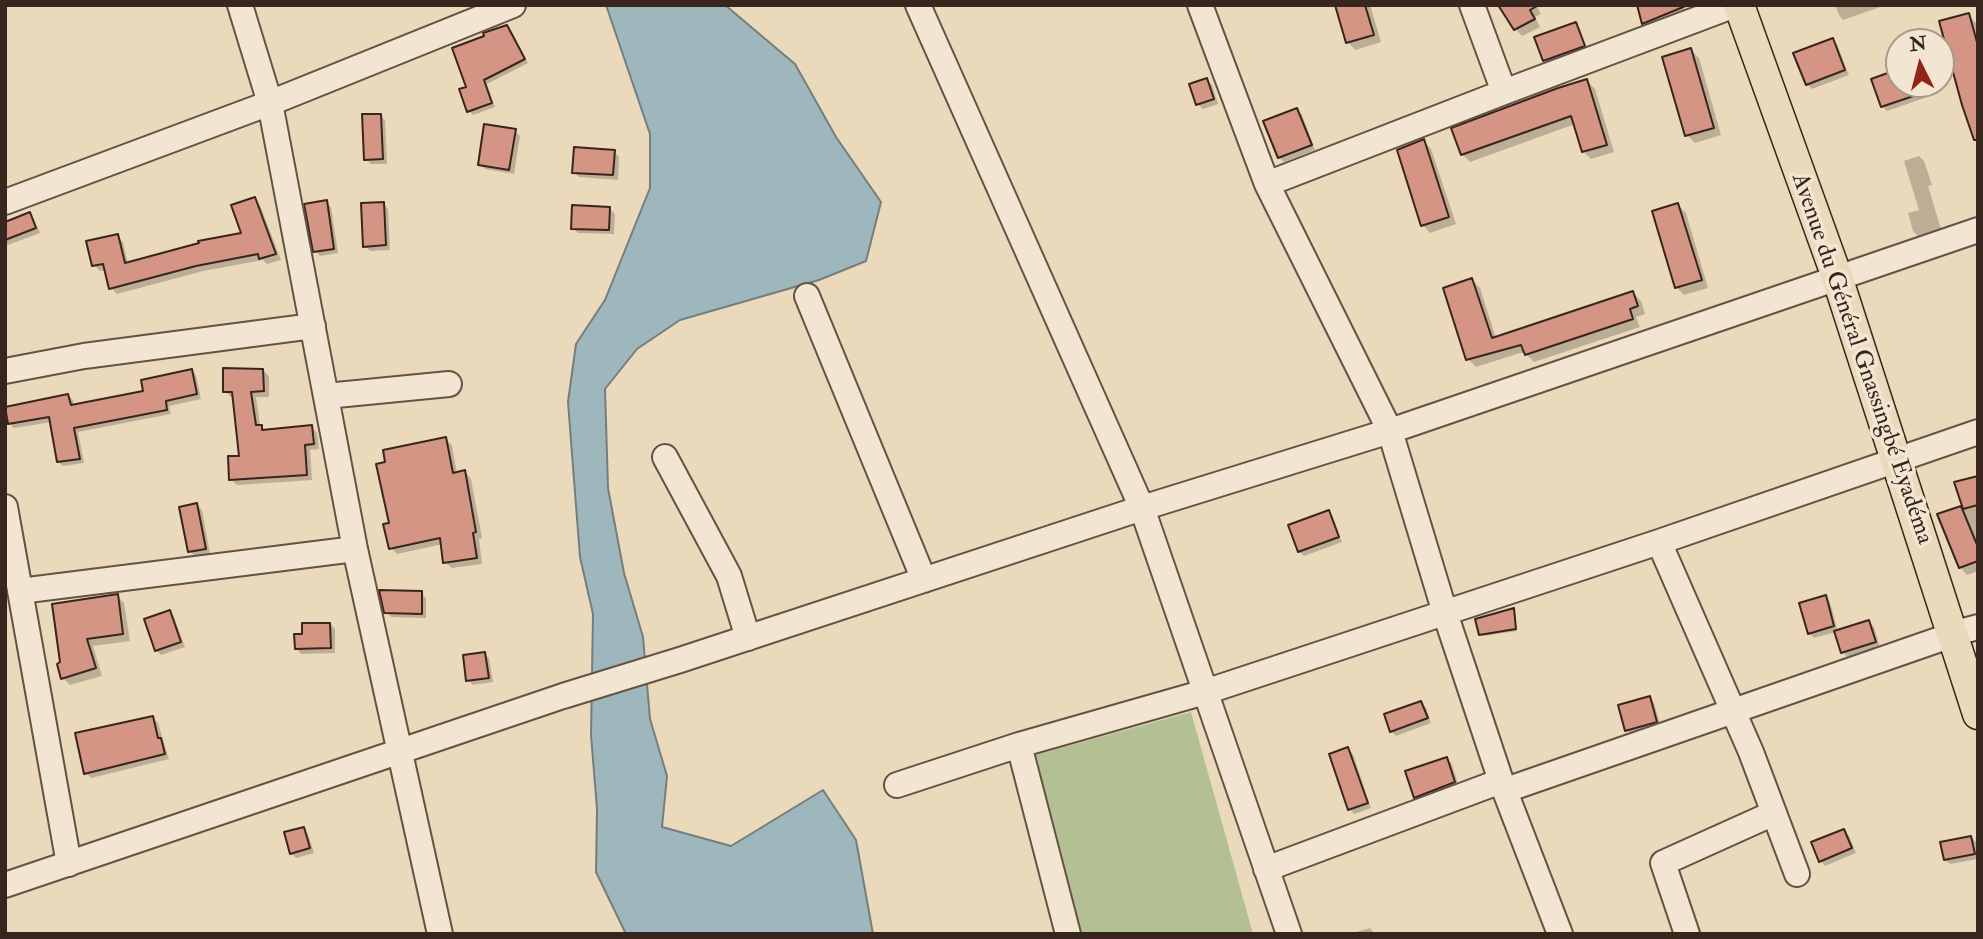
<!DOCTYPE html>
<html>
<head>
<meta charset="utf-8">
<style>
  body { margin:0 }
  #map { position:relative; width:1983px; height:939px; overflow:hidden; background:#ebd9bb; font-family:"IM FELL Double Pica",serif }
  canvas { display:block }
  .frame { position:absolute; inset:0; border:7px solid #37251e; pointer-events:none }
  .north { position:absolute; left:1885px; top:28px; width:70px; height:70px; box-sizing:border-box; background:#f2e6d3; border:2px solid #a7998b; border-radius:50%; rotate:354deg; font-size:19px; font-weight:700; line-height:28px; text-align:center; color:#37251e }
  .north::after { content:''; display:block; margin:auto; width:24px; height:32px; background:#8f2418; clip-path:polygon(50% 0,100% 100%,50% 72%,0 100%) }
</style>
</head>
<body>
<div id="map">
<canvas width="1983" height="939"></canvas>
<div class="frame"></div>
<div class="north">N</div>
</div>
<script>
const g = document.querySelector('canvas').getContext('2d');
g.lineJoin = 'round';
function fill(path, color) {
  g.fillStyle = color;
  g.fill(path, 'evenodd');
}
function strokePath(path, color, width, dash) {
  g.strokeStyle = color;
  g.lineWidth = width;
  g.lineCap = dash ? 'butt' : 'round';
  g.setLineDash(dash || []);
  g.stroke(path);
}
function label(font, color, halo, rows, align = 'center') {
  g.font = font + ' "IM FELL Double Pica",serif';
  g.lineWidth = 7;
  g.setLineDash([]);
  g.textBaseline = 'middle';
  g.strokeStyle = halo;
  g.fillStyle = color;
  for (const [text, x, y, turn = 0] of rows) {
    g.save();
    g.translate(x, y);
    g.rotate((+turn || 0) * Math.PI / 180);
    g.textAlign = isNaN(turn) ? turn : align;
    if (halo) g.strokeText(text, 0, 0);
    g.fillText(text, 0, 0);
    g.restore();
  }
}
fill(new Path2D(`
  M1191,712L1253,934H1082L1032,756Z`), '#b2c094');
const water = new Path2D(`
  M606,5H725L795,64L836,137L881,202L866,261L819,280L680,320L637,349L605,389L608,488L624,573L643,637L650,719L667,776L662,827L731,846L823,790L856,840L873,934H626L596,872L597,809L591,735L593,614L580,557L568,402L576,344L605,300L650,188V134Z`);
fill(water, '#9eb7bc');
strokePath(water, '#757d7d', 2);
fill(new Path2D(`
  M1336,5H1370L1381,42L1355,50L1348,42Z
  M1536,5L1541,14L1535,17L1540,27L1522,36L1508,21Z
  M1683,5L1685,14L1649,28L1644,23Z
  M1835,5H1886L1843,20L1839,15Z
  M1968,15L1976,23L1978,29V147L1964,105Z
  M1575,24L1580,29L1588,51L1550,65L1545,60Z
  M507,27L528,63L487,84L495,107L473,115L469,111V88Z
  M1832,40L1837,44L1849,75L1812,89L1807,84Z
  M1691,50L1699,58L1721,135L1695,143L1687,135Z
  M1899,71V84H1930L1933,95L1887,111L1882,106Z
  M1207,80L1212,85L1218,104L1203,109L1198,104L1191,85Z
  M1587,81L1595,89L1614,152L1591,159L1584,152L1575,124L1470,162L1462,154Z
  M1297,110L1302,115L1315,150L1284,162L1279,157Z
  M380,115L385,120L387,164H371L366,159Z
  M515,131L520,136L514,174L485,169L480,164Z
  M1423,141L1431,149L1456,224L1430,233L1423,225Z
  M614,152L619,157L618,180L579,177L574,172Z
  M1919,156L1924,161L1932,185L1928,186L1941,229L1918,236L1913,231L1908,213L1919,210L1904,161Z
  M254,199L260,205L281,260L267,264L263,260L203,271L117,294L111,288L106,270L100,271L94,265L117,236L123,242L128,264L243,234Z
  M326,202L331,207L338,253L320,256L315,251Z
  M383,204L388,209L390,250L370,251L365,246Z
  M1678,205L1686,213L1708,288L1684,295L1676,287Z
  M610,209L615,214L614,234L578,233L573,228Z
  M29,214L34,219L40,233L5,246V223Z
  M1472,280L1480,288L1496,338L1633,293L1641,301L1645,314L1636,317L1640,327L1534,362L1525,353H1520L1476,367L1468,359Z
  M263,370L269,376V397H256L260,425L267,432L312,427L317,433L319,449L310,450L312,480L237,485L231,479L240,457L234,397H231L225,391Z
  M191,371L196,375L201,399L169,406L171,414L78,432L84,463L63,466L58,462L52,422L14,428L9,423L68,395L73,400L74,406L145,392Z
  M446,439L452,446L457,474L465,472L471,479L482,538L479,539L482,564L452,568L445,562L443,544L397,554L391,548V524Z
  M1978,477V571L1967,575L1960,567L1939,515L1964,506Z
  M197,505L202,510L210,554L195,556L190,552Z
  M1328,512L1333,517L1342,542L1304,556L1299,551Z
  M421,593L426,598V618L391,617L386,612Z
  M117,596L124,603L130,641L93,646L102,676L70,685L63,678L59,665Z
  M1825,597L1830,602L1838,632L1869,622L1874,627L1880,647L1847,657L1843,652L1836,632L1814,638L1809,633Z
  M1513,610L1517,631L1483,636L1481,634Z
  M169,612L174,617L185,647L161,655L156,650Z
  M330,624L335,629V653L301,654L297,649L304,635Z
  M484,654L489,658L493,682L473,685L468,680Z
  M1649,698L1654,703L1661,727L1632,734L1627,730Z
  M1421,703L1426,708L1431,723L1396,736L1391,731Z
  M153,718L158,723L169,759L91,778L86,773Z
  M1348,749L1353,754L1371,808L1354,814L1350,809Z
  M1447,759L1452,764L1459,787L1421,801L1416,797Z
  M303,829L308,834L314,853L296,858L291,853Z
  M1844,831L1849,836L1856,853L1825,866L1821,861Z
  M1971,837L1976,842L1978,859L1950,864L1945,860Z
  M1370,928L1375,934H1349Z`), '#0003');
const building = new Path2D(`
  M1335,5H1365L1374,35L1346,43Z
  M1498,5H1539L1530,10L1535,19L1514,30Z
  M1637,5H1688L1642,24Z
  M1969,13L1978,46V140H1974L1962,105L1939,21Z
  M1576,22L1585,46L1543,61L1534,37Z
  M507,25L525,59L484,80L492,103L467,112L459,89L466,87L452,48L484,36L483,33Z
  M1833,38L1845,70L1806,85L1793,53Z
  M1691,48L1714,128L1685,136L1662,57Z
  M1899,69V84H1939L1940,87L1881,107L1871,79Z
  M1207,78L1214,99L1196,105L1189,84Z
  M1587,79L1607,145L1582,152L1571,116L1461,155L1451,128L1558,88Z
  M1297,108L1312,145L1278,158L1263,121Z
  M362,114H381L383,159L364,160Z
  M484,124L516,129L509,170L478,165Z
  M1424,139L1449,217L1421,226L1397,150Z
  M574,147L615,150L613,175L572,173Z
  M255,197L276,254L259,259L258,254L196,266L109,289L103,264L92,266L86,241L118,234L125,263L199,243L198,241L241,233L231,205Z
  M327,200L334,249L313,252L304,204Z
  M384,202L386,245L363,247L361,203Z
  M1678,203L1702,280L1675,288L1652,211Z
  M572,205L610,207L609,230L571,229Z
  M30,212L36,228L5,240V222Z
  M1472,278L1492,338L1633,291L1638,306L1630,309L1633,319L1525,355L1521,345L1466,360L1443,288Z
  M223,368L263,369L264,391L251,392L256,425H262V430L312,425L314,444L305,445L307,475L229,480L228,456H239L232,392H223Z
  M192,369L197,394L166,401L167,410L74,428L80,459L57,462L49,417L8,424L5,407L68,394L71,405L143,391L141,380Z
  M446,437L453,473L465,470L476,532L473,533L477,558L443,563L440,538L389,549L383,524L389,523L376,464L385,462L383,450Z
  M1978,476V505L1963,509L1954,482Z
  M197,503L206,549L188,552L179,507Z
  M1961,506L1978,547V561L1959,568L1937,514Z
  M1329,510L1339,537L1298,552L1288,525Z
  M379,590L422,591V614L384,613Z
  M118,594L123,634L87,639L96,668L61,679L57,664L60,662L52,604Z
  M1826,595L1834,626L1808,634L1799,603Z
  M1514,608L1516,629L1479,635L1475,619Z
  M170,610L181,642L155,651L144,619Z
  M1869,620L1876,642L1841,653L1834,631Z
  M302,623H330L331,648L295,649L294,634H302Z
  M485,652L489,678L466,681L463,655Z
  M1650,696L1657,722L1625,731L1618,705Z
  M1421,701L1428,718L1390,732L1384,714Z
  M153,716L158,738H161L165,754L84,774L75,733Z
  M1348,747L1368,803L1348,810L1329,754Z
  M1447,757L1455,782L1414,798L1405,771Z
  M304,827L310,848L290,854L284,832Z
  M1844,829L1852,848L1819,862L1811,842Z
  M1971,836L1975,854L1944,860L1940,842Z`);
fill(building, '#d49585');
strokePath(building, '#37251e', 2);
const minor = new Path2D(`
  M240,5L270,103L355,549L440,934
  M918,5L1142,508L1289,934
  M1200,5L1267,184L1390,431L1445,613L1501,781L1560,934
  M1472,5L1504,92
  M1267,184L1504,92L1735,5
  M5,202L270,103L513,5
  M807,296L924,580
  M5,371L84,356L313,326
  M326,396L449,384
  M665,457L729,576L748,638
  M5,507L69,864
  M1659,542L1751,752L1797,874
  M20,591L355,549
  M1952,634L1978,627
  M1019,745L1068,934
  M897,785L1019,745L1205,692L1659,542L1978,432
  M1506,790L1952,635
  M1266,869L1501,781
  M5,885L563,696L680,660L1142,508L1390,431L1978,230
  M1687,934L1663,863L1774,813`);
const major = new Path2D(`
  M1739,5L1837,277L1978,714`);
strokePath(minor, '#645245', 28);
strokePath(major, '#37251e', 33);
strokePath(minor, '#f2e6d3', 24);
strokePath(major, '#ebd9bb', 30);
label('24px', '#37251e', '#f2e6d3', [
  ["Avenue du Général Gnassingbé Eyadéma",1861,359,71]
]);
</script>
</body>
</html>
